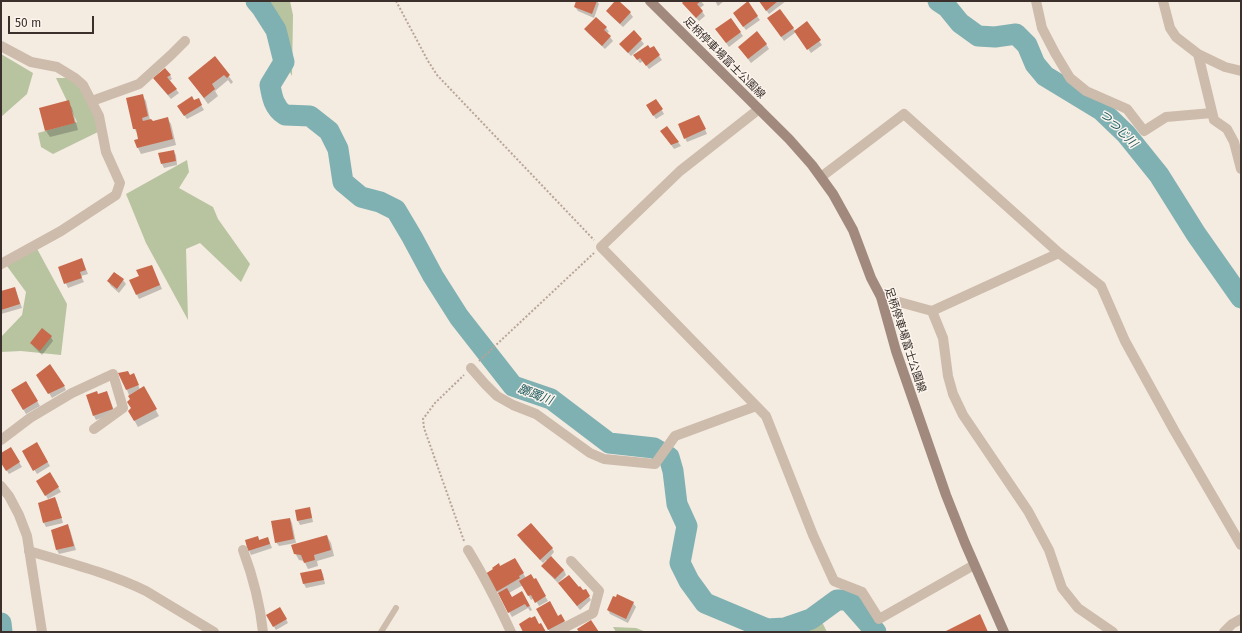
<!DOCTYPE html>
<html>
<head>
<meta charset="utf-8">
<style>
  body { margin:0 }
  #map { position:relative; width:1242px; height:633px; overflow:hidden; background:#f4ebe1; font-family:"Fira Sans",sans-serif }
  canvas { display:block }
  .frame { position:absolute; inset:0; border:2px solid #3b302b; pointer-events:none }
  .scale { position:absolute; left:8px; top:16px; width:86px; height:18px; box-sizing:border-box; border:2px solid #3b302b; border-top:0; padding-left:5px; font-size:12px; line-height:14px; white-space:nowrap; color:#3b302b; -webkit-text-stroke:3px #fbf5ee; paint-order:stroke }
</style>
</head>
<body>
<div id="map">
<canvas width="1242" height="633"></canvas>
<div class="frame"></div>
<div class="scale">50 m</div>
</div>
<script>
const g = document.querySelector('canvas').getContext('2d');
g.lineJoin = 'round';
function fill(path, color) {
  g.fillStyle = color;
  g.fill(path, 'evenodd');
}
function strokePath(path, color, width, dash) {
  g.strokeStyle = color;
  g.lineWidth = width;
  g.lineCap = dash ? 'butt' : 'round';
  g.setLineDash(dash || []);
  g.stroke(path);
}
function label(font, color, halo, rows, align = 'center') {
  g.font = font + ' "Fira Sans","Noto Sans JP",sans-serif';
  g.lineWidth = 3;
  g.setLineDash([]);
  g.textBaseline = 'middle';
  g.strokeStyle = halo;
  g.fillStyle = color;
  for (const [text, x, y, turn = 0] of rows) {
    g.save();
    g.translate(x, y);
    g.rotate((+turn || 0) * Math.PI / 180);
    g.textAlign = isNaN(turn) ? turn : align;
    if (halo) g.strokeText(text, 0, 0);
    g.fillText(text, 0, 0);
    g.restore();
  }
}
fill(new Path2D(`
  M252,1H290L293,15L292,76Z
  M1,54L33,73L27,94L1,117Z
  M56,78H75L90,103L100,131L53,154L41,147L38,133L77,122Z
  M187,160L189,172L179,188L213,207L218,219L250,264L241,282L200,243L186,249L188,320L146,243L126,194Z
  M35,245L67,304L61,355L21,351L1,352V337L22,315L26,292L4,262Z
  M818,614L827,632H767L787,616Z
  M613,627L636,628L646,632H616Z`), '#b8c4a0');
fill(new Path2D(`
  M578,1H597L599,4L594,18L578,11L575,7Z
  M617,1L630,13L633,17L623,27L610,15L608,11Z
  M685,1H701L704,5L700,8L705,16L699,21L686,7L683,3Z
  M715,1H724L718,6Z
  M759,1H786L769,14Z
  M757,16L760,20L746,30L736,17Z
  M771,22L793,28L795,31L806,23L822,45L811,53L796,32L784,41Z
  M606,28L609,32L607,33L613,41L605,49L588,33L586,29Z
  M634,31L644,44L631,56L620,44Z
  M740,32L743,36L729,47L719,33Z
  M766,44L769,49L751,63L742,51Z
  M653,47L662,60L649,69L643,61L640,63L637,59Z
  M215,57L233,82L231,84L228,80L215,91L218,96L208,104L189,78Z
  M170,75L172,79L169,81L179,93L171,99L154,79Z
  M142,95L146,101L150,120L152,122L167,118L171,124L176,145L141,154L138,148L136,141L140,140L138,135L134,128Z
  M198,100L204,110L187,119L178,106Z
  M656,100L664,114L656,119L647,106Z
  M68,102L72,108L78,130L50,137L46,131Z
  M701,120L707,134L687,142L685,138Z
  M667,127L678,142L681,146L674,149L664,135Z
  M173,151L176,155L177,165L164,168L162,164Z
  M82,259L88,274L81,276L84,282L68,288L59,267Z
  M154,271L162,289L139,299L137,295L140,276Z
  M123,280L126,284L119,293L111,286L108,281Z
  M15,288L22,308L1,314V292Z
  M51,337L53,341L42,355L34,347L31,343Z
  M120,373L136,379L140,390L144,388L159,416L138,427L129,411L132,408L131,400Z
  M38,375L64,386L66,390L52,398Z
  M26,383L40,406L26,414L13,391Z
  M107,392L115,413L96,420L94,416L99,395Z
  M37,444L50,466L37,474L23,451Z
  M11,449L22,467L9,474L1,462V455Z
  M50,474L61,492L48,499L37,481Z
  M55,498L57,502L63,523L46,527L44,523Z
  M309,508L311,512L313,522L300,525L298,521Z
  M290,519L292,523L296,543L279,546L276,542Z
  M68,526L70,530L76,550L59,554L57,550L52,531Z
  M519,535L552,548L554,552L550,557L564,570L566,575L558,583L545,570L542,566L547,561L546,560L543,563L521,540Z
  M327,536L331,543L334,556L317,561L318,566L308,569L304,561L299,560L295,553Z
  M258,537L260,541L268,538L272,548L251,555L249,550Z
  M514,559L526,578L533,580L535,579L548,601L539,606L534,598L531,600L523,585L509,593L511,598L522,592L532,610L530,611L528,608L512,617L487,574Z
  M321,570L323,574L325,584L306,588L304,584L301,574Z
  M562,587L578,588L583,591L585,590L591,600L580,610Z
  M633,603L636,607L628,623L610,614L608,610Z
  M280,608L288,623L276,630L267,615Z
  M538,609L558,617L561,615L567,626L555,632H550Z`), '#0003');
strokePath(new Path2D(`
  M256,1L262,8L276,30L284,62L270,85C272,97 274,108 285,115L310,116L329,131L338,149L343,182L361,197L380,202L396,210L412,237L433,276L459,317L513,386L551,399L609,443L654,448L669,457L673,471L677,504L687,526L680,563L689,581L705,603L767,629L785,628L811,619L837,600H848L876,632
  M938,1L947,7L960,23L978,36L995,37L1016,34L1027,45L1035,64L1045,76L1101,110L1126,134L1159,175L1196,234L1241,298
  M1,623L2,632`), '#7fb0b2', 21);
fill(new Path2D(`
  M576,1H597L592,14L574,7Z
  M615,1H619L631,12L620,24L606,11Z
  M684,1H701L697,4L703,11L696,18L682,3Z
  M748,1L758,16L743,27L733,13Z
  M759,1H778L766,11Z
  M780,9L794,28L781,37L767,18Z
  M596,17L607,27L604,30L611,36L602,46L584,29Z
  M731,18L741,32L726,43L715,29Z
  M807,21L821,40L807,50L794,31Z
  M634,30L642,39L628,53L619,44Z
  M757,31L767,44L748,59L738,47Z
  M648,45L650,48L654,46L660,55L646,66L640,58L637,60L633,55Z
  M215,56L230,75L227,78L224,75L212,84L215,89L204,98L188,78Z
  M165,68L171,75L167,77L177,89L168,95L153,78Z
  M143,94L148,116L142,118L143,121L151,119L153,121L168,117L173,139L137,148L134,140L138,139L136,129H133L126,98Z
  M192,96L194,100L199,98L202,105L184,116L177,106Z
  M656,99L663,109L653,116L646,105Z
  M69,100L75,123L45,131L39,108Z
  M699,115L706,129L684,139L678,124Z
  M667,126L679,142L671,145L660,131Z
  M174,150L176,161L161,164L158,153Z
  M82,258L86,270L80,272L82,278L64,284L58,267Z
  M152,265L160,285L136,295L129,280L139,276L136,270Z
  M114,272L124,279L117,289L107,281Z
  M15,287L20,304L1,310V291Z
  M42,328L52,336L40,351L30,343Z
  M50,364L65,386L48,394L36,375Z
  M128,371L130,375L134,373L139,385L126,390L118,373Z
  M26,381L38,401L23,410L11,390Z
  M144,386L157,409L134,421L128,411L131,408L127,402L130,399L128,396Z
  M97,391L98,394L107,391L113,409L93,416L86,395Z
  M37,442L48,462L33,471L22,451Z
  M11,447L20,462L6,471L1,463V453Z
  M50,472L59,487L45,496L36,481Z
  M55,497L62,518L43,523L38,503Z
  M310,507L312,518L297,521L295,510Z
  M290,518L294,539L275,543L271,521Z
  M531,523L553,548L540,560L517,535Z
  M68,524L74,546L56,550L51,530Z
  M327,535L331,550L314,555L315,560L304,563L301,555L294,554L291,545Z
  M258,536L259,540L268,537L270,544L248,551L245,540Z
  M551,556L564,570L555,579L541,566Z
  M515,558L524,573L519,576L520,578L496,592L485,574L493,569L492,568L499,563L500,566Z
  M321,569L324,580L303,584L300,573Z
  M531,574L534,579L536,578L546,596L535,603L531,595L528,596L519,581Z
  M569,575L579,587L580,586L583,590L586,589L590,596L577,606L558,583Z
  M507,588L512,597L522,591L530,606L527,607L525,604L508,613L498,593Z
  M617,594L634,602L626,619L607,610L613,596L616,597Z
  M550,601L558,616L561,614L565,621L548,630L536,609Z
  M280,607L287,619L273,627L266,615Z
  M980,614L988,632H944Z
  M535,616L539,624L541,623L546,632H523L519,624L530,617L531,618Z
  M591,620L599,632H579L577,629Z`), '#c8694b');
strokePath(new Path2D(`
  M396,1L428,61L437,75L594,240
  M479,361L594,253
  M464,541L424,428L423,419L435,403L464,375`), '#b9a596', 2, [2, 2]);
strokePath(new Path2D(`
  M381,632L396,608`), '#cdbbac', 6);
strokePath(new Path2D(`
  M1036,1L1042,28L1055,53L1070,78L1086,91L1127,109L1144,131L1166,117L1212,113
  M1163,1L1170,28L1176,37L1198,54L1225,67L1241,71
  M1,46L31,62L57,67L75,78L83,85L99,116L106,152L120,183L116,195L61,231L1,264
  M1198,54L1214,120L1227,129L1234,142L1241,169
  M92,101L139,84L171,55L185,41
  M759,109L680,171L601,247L766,416L813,535L834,581L862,592L879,619L974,565
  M821,177L904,114L1059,253L1101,286L1125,341L1174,430L1241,545
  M881,297L932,311L943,338L948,376L953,394L963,415L1028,511L1049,550L1062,588L1078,608L1113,632
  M932,311L1059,253
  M471,368L485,384L497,396L513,405L536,414L590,453L604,459L655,464L675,436L756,406
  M1,440L30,418L72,393L113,374L123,408L94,429
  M243,550C253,577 260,603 263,632
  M468,550C484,576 498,604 511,632
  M29,551C69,563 109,573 146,591L214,632
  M556,632L593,613L599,591L571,561
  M1224,632L1232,624L1241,619`), '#cdbbac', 10);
strokePath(new Path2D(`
  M1,486L9,496L19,515L27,536L42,632`), '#cdbbac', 10);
strokePath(new Path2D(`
  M650,1L789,139L812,165L833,194L853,230L871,278L881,297L896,351L946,495L965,543L1004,632`), '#a18a7d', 10);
label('11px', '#3b302b', '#fbf5ee', [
  ["足柄停車場富士公園線",724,58,45],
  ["足柄停車場富士公園線",905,340,72]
]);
label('italic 12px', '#1f5a5e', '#fbf5ee', [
  ["つつじ川",1118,129,45],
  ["躑躅川",535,395,21]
]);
</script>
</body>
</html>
